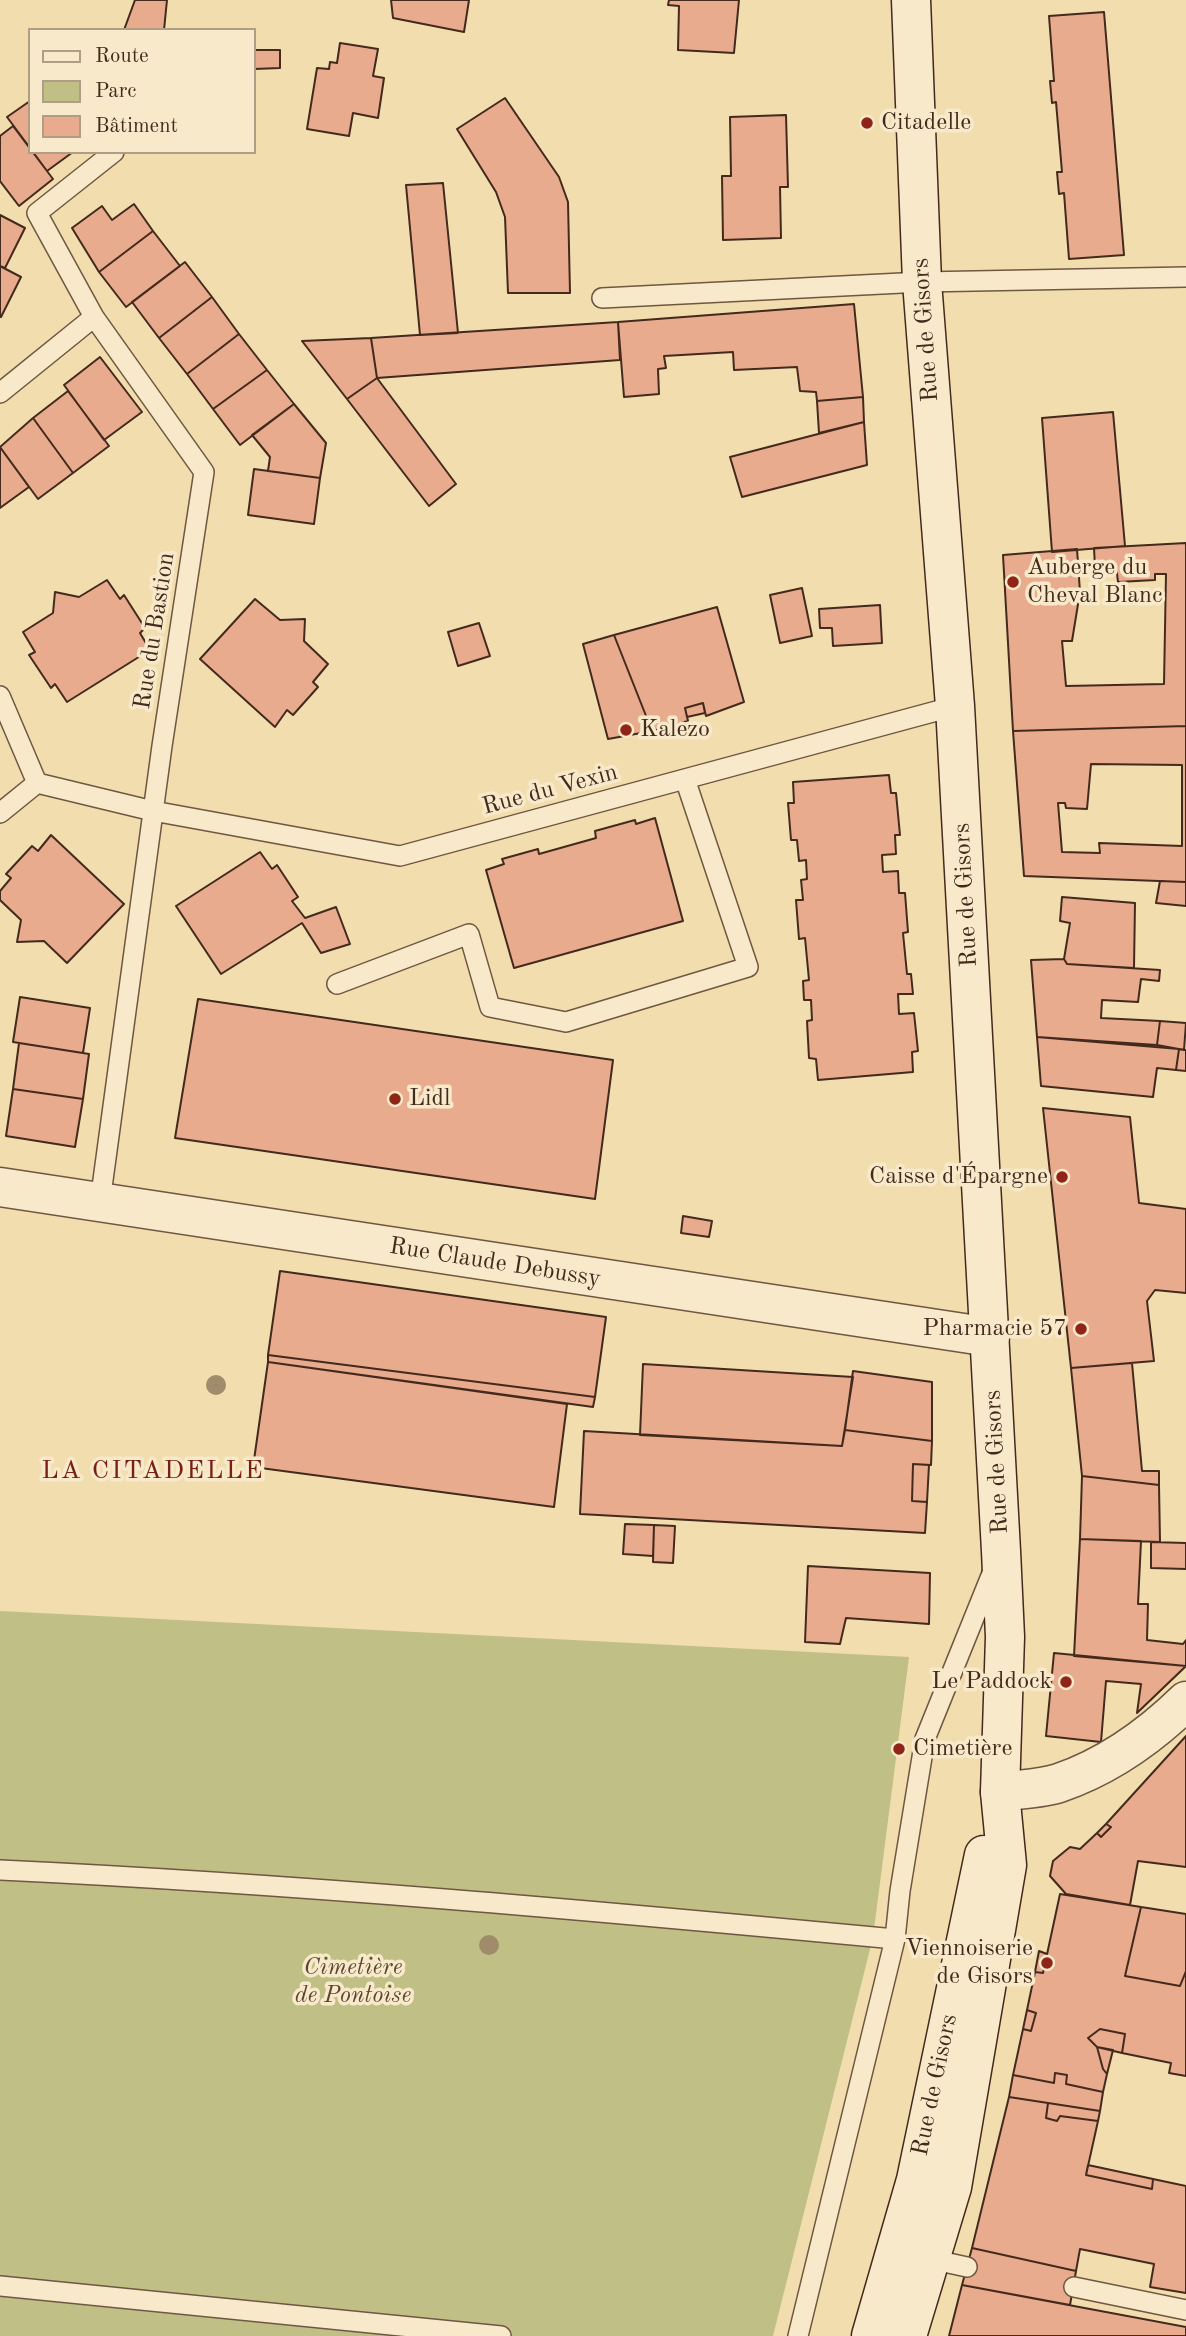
<!DOCTYPE html>
<html>
<head>
<meta charset="utf-8">
<style>
  body { margin:0 }
  #map { position:relative; width:1186px; height:2336px; overflow:hidden; background:#f2ddae; font-family:"Old Standard TT",serif }
  canvas { display:block }
  .legend { position:absolute; left:28px; top:28px; width:228px; height:126px; box-sizing:border-box; background:#f7e9ca; border:2px solid #af9d85; margin:0; padding:9px 12px; list-style:none; font-size:21px; color:#432a1d }
  .legend li { display:flex; align-items:center; gap:14px; height:35px }
  .legend b { width:35px; border:2px solid #af9d85 }
</style>
</head>
<body>
<div id="map">
<canvas width="1186" height="2336"></canvas>
<ul class="legend">
<li><b style="height:9px;background:#f7e9ca"></b>Route</li>
<li><b style="height:19px;background:#c0bf86"></b>Parc</li>
<li><b style="height:19px;background:#e9ab8e"></b>Bâtiment</li>
</ul>
</div>
<script>
const g = document.querySelector('canvas').getContext('2d');
g.lineJoin = 'round';
function fill(path, color) {
  g.fillStyle = color;
  g.fill(path, 'evenodd');
}
function strokePath(path, color, width, dash) {
  g.strokeStyle = color;
  g.lineWidth = width;
  g.lineCap = dash ? 'butt' : 'round';
  g.setLineDash(dash || []);
  g.stroke(path);
}
function label(font, color, halo, rows, align = 'center') {
  g.font = font + ' "Old Standard TT",serif';
  g.lineWidth = 7;
  g.setLineDash([]);
  g.textBaseline = 'middle';
  g.strokeStyle = halo;
  g.fillStyle = color;
  for (const [text, x, y, turn = 0] of rows) {
    g.save();
    g.translate(x, y);
    g.rotate((+turn || 0) * Math.PI / 180);
    g.textAlign = isNaN(turn) ? turn : align;
    if (halo) g.strokeText(text, 0, 0);
    g.fillText(text, 0, 0);
    g.restore();
  }
}
fill(new Path2D(`
  M0,1611L909,1657L873,1937L773,2336H0Z`), '#c0bf86');
const building = new Path2D(`
  M135,0H167L164,30H124Z
  M391,0H469L464,32L393,18Z
  M669,0H739L734,53L678,50L679,6L668,5Z
  M1104,12L1124,255L1069,259L1064,193L1059,194L1057,172H1062L1056,102L1052,103L1050,81H1054L1049,16Z
  M340,43L378,49L373,76L384,78L378,118L353,113L349,136L307,129L317,68L329,69L330,62L337,63Z
  M254,50H280V68L254,69Z
  M505,98L559,177L568,202L570,293H508L505,217L496,192L457,129Z
  M30,101V148L7,117Z
  M786,115L788,187H780L781,238L723,240L722,176H731L730,117Z
  M13,126L53,179L19,206L0,181V136Z
  M33,152H73L47,171Z
  M443,183L458,333L420,335L406,185Z
  M134,204L153,231L99,272L72,228L102,206L112,220Z
  M0,215L25,228L5,268L0,266Z
  M153,231L180,266L126,307L99,272Z
  M185,262L212,297L159,338L132,302Z
  M0,266L21,277L1,317H0Z
  M212,297L239,334L187,374L159,338Z
  M854,304L863,397L817,401L816,392L800,391L797,367L734,370L733,352L664,356L666,368L658,369L659,394L624,397L618,322Z
  M618,322L620,360L377,378L371,338Z
  M239,334L267,370L213,409L187,374Z
  M371,338L377,378L347,399L302,341Z
  M100,357L142,412L104,440L64,385Z
  M267,370L294,404L240,445L213,409Z
  M377,378L456,484L429,506L347,399Z
  M68,391L109,446L73,473L33,418Z
  M863,397L864,422L819,433L817,401Z
  M294,404L326,443L320,478L268,471L270,457L252,435Z
  M1113,412L1125,546L1052,552L1042,418Z
  M33,418L73,473L38,499L0,447Z
  M864,422L867,465L742,497L730,457Z
  M0,447L29,487L0,508Z
  M254,469L320,478L314,524L248,515Z
  M1186,543V726L1013,731L1003,555L1077,549L1080,592L1072,641H1062L1066,686L1164,684L1166,574H1155V580L1118,582L1116,565L1095,567L1094,548Z
  M107,580L120,599L124,595L145,628L140,633L150,650L67,702L55,684L51,688L29,655L35,652L23,632L53,613L55,592L79,597Z
  M802,588L812,636L780,643L770,595Z
  M255,599L280,620L305,619L304,641L328,664L313,682L318,687L293,715L287,710L275,727L200,659Z
  M880,605L882,643L833,646L832,628H820L819,609Z
  M717,607L744,702L706,716L703,703L685,708L688,721L652,731L614,635Z
  M479,623L490,656L458,666L448,632Z
  M614,635L652,731L608,739L583,644Z
  M703,703L705,713L687,717L685,708Z
  M1186,726V882L1024,876L1013,731ZM1091,764L1182,765V846L1099,843L1100,853L1062,852L1058,803H1065L1066,808L1087,809Z
  M889,775L891,793H896L900,835H895L896,854L882,855L883,872L898,871L899,893H905L908,932L903,933L907,974H911L913,994H898L899,1014L914,1013L918,1051L912,1052L913,1072L818,1080L816,1059L809,1058L807,1021L812,1020L811,1000H804L803,981L809,980L805,938L799,939L796,900H803L801,880L807,879L806,860L799,861L797,840H791L788,803H794L793,782Z
  M655,818L683,921L514,968L486,870L504,864L502,859L538,849L539,854L596,838L595,831L635,820L636,824Z
  M51,835L124,904L67,963L44,941L17,942L21,920L0,900V891L11,878L6,874L32,846L38,851Z
  M260,852L272,869L277,865L298,897L292,901L305,918L336,907L350,944L321,953L302,923L221,974L176,906Z
  M1160,881L1186,882V906L1156,903Z
  M1062,897L1135,903L1134,968L1067,964L1064,959L1070,923L1060,921Z
  M1064,959L1067,964L1160,970L1159,981L1141,979L1138,1002L1102,1000L1101,1018L1160,1021L1157,1045L1037,1037L1031,960Z
  M20,997L90,1008L83,1053L13,1042Z
  M198,999L613,1060L595,1199L175,1138Z
  M1160,1021L1186,1023L1184,1050L1157,1045Z
  M1037,1037L1179,1049L1176,1070L1157,1068L1153,1097L1041,1086Z
  M19,1043L89,1054L83,1099L13,1089Z
  M1179,1049L1186,1050V1071L1176,1070Z
  M13,1089L83,1099L75,1147L6,1136Z
  M1043,1108L1130,1117L1139,1203L1186,1209V1293L1155,1290L1147,1301L1154,1361L1071,1368Z
  M683,1216L712,1221L709,1237L681,1233Z
  M280,1271L606,1317L595,1397L268,1355Z
  M268,1355L595,1397L593,1407L268,1362Z
  M268,1362L567,1404L554,1507L253,1467Z
  M1132,1363L1142,1471H1159V1485L1082,1476L1071,1368Z
  M643,1364L853,1377L842,1446L640,1435Z
  M853,1371L932,1382V1441L845,1430Z
  M845,1430L932,1441L931,1465L913,1464L912,1501L927,1502L925,1533L580,1514L584,1431L842,1446Z
  M913,1464L929,1465L927,1502L912,1501Z
  M1082,1476L1159,1485L1160,1542L1080,1539Z
  M625,1524L654,1525L653,1556L623,1554Z
  M654,1525L675,1526L673,1563L653,1562Z
  M1080,1539L1141,1541L1138,1604H1148L1147,1640L1183,1644L1186,1640V1666L1074,1656Z
  M1151,1542L1186,1543V1569L1151,1568Z
  M808,1566L930,1573L929,1624L846,1618L840,1644L805,1642Z
  M1054,1653L1186,1666L1137,1713L1141,1684L1106,1681L1101,1742L1046,1736Z
  M1186,1736V1867L1138,1861L1130,1905L1066,1894L1050,1876L1053,1861L1070,1847L1080,1849L1097,1833L1101,1837L1111,1827L1106,1824Z
  M1106,1824L1111,1827L1101,1837L1097,1833Z
  M1060,1894L1141,1907L1125,1976L1180,1986L1186,1971V2076L1169,2073L1171,2063L1122,2053L1125,2034L1100,2029L1088,2038L1097,2047L1103,2069L1107,2074L1103,2092L1066,2084L1067,2075L1055,2073L1054,2083L1013,2075L1023,2029L1031,2031L1036,2013L1027,2010L1035,1972L1043,1973Z
  M1141,1907L1186,1914V1971L1180,1986L1125,1976Z
  M1039,1951L1047,1954L1043,1973L1035,1972Z
  M1027,2010L1036,2013L1031,2031L1023,2029Z
  M1100,2029L1125,2034L1122,2053L1097,2047L1088,2038Z
  M1097,2047L1113,2050L1107,2074L1103,2069Z
  M1055,2073L1067,2075L1066,2084L1103,2092L1100,2111L1009,2097L1013,2075L1054,2083Z
  M1009,2097L1048,2103L1046,2118L1057,2121L1060,2116L1098,2121L1086,2175L1152,2189L1153,2179L1186,2186V2293L1150,2287L1154,2264L1080,2249L1076,2271L972,2248Z
  M1048,2103L1100,2111L1098,2121L1060,2116L1057,2121L1046,2118Z
  M1088,2165L1153,2179L1152,2189L1086,2175Z
  M972,2248L1076,2271L1070,2305L962,2285Z
  M962,2285L1186,2327V2336H949Z`);
fill(building, '#e9ab8e');
strokePath(building, '#432a1d', 2);
const lane = new Path2D(`
  M602,298L922,282L1186,277
  M0,393L94,317
  M0,696L37,783
  M37,783L153,811L400,856L955,706
  M0,813L37,783
  M337,984L469,934L490,1007L566,1022L748,967L685,779
  M100,1202L162,746L204,472L94,317L37,213L114,152
  M0,1870C299,1884 597,1911 895,1939
  M930,2259L967,2267
  M0,2286L501,2336
  M1074,2287L1186,2310
  M798,2336L895,1939L900,1891L925,1739L993,1571`);
const street = new Path2D(`
  M0,1187L990,1337
  M1000,1792C1019,1789 1041,1789 1059,1783C1109,1766 1149,1737 1186,1701`);
const secondary = new Path2D(`
  M871,2336L916,2180L984,1855
  M907,2336L952,2187L1007,1865L1000,1792L1005,1637L1001,1551L955,706L922,282L911,0`);
strokePath(lane, '#6f5741', 22);
strokePath(street, '#6f5741', 41);
strokePath(secondary, '#432a1d', 41);
strokePath(lane, '#f7e9ca', 19);
strokePath(street, '#f7e9ca', 38);
strokePath(secondary, '#f7e9ca', 38);
g.fillStyle = '#a08b6a';
for (const [x, y] of [
  [216,1385],
  [489,1945]
]) {
  g.beginPath();
  g.arc(x, y, 10, 0, 2 * Math.PI);
  g.fill();
}
for (const [x, y, r, color] of [
  [867,123,7,"#8f2418"],
  [1013,582,7,"#8f2418"],
  [626,730,7,"#8f2418"],
  [395,1099,7,"#8f2418"],
  [1062,1177,7,"#8f2418"],
  [1081,1329,7,"#8f2418"],
  [1066,1682,7,"#8f2418"],
  [899,1749,7,"#8f2418"],
  [1047,1963,7,"#8f2418"]
]) {
  const dot = new Path2D();
  dot.arc(x, y, r, 0, 2 * Math.PI);
  g.fillStyle = color;
  g.fill(dot);
  strokePath(dot, '#f7e9ca', 2.5);
}
label('24px', '#432a1d', '#f7e9ca', [
  ["Citadelle",881,123],
  ["Auberge du",1027,568],
  ["Cheval Blanc",1027,596],
  ["Kalezo",640,730],
  ["Lidl",409,1099],
  ["Caisse d'Épargne",1048,1177,"right"],
  ["Pharmacie 57",1067,1329,"right"],
  ["Le Paddock",1052,1682,"right"],
  ["Cimetière",913,1749],
  ["Viennoiserie",1033,1949,"right"],
  ["de Gisors",1033,1977,"right"]
], 'left');
label('24px', '#432a1d', '#f7e9ca', [
  ["Rue de Gisors",926,330,-94],
  ["Rue du Bastion",155,631,-81],
  ["Rue du Vexin",550,790,-15],
  ["Rue de Gisors",966,895,-93],
  ["Rue Claude Debussy",495,1263,9],
  ["Rue de Gisors",997,1462,-93],
  ["Rue de Gisors",935,2085,-78]
]);
label('italic 24px', '#5c4832', '#f7e9ca', [
  ["Cimetière",353,1968],
  ["de Pontoise",353,1996]
]);
g.letterSpacing = '2px';
label('26px', '#7a1f14', '#f7e9ca', [
  ["LA CITADELLE",153,1471]
]);
g.letterSpacing = '0px';
</script>
</body>
</html>
